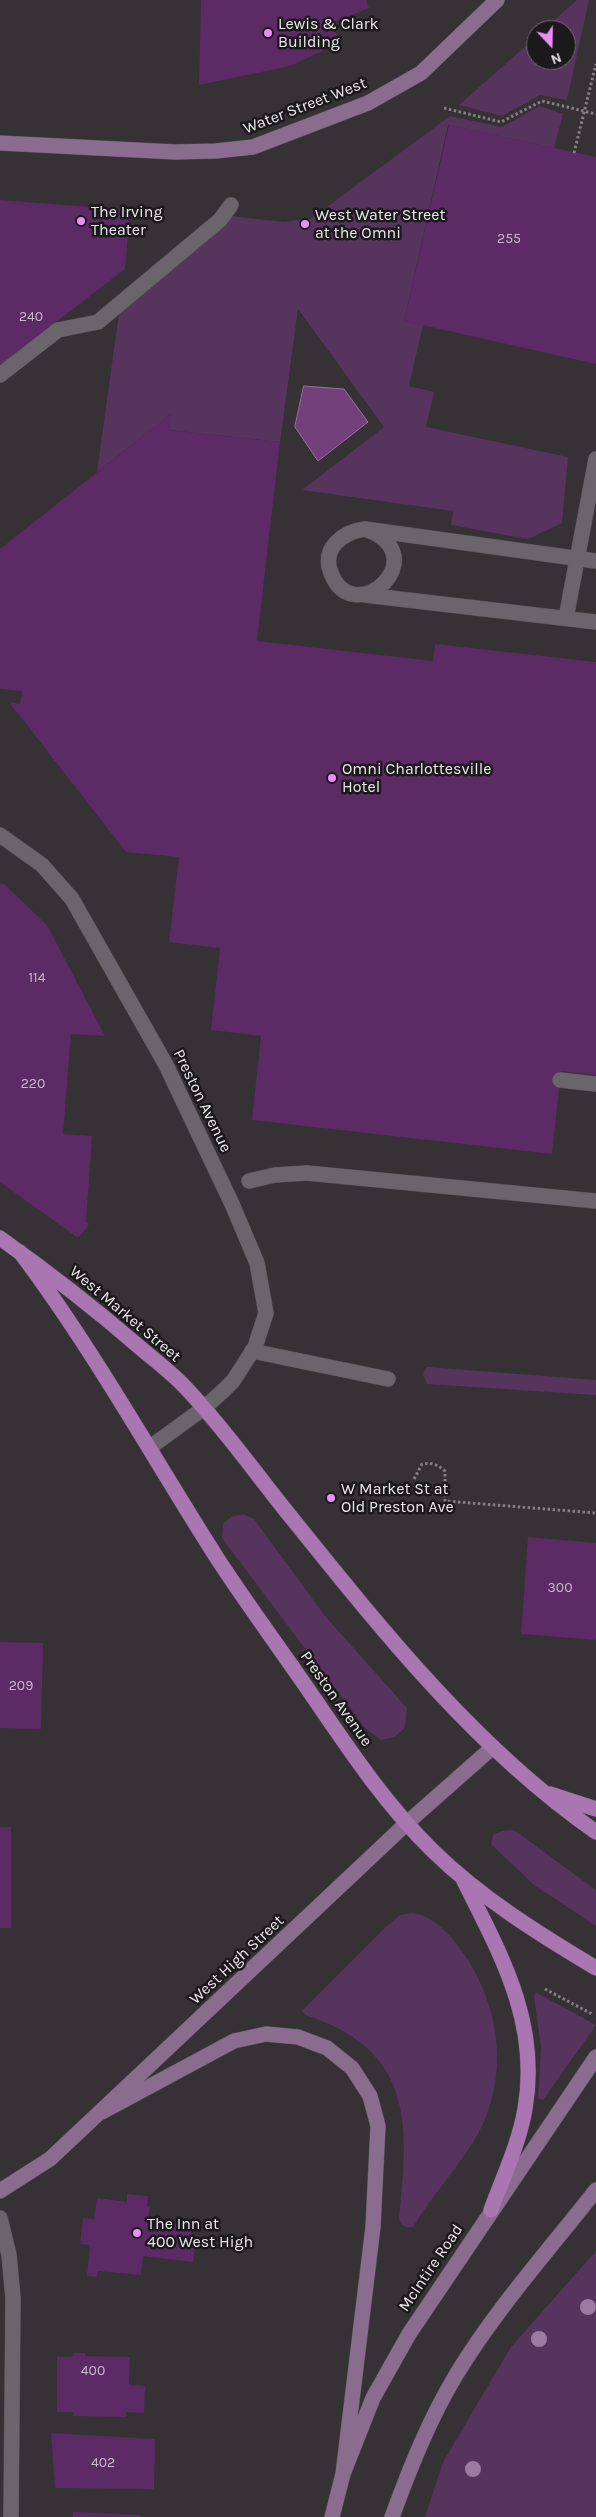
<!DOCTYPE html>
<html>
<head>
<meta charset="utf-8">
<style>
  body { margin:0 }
  #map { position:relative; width:596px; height:2517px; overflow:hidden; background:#353135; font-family:Karla,sans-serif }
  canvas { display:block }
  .north { position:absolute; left:526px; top:20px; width:50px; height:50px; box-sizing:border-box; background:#1b191b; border:1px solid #6e6b6e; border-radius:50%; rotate:159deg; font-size:14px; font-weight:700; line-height:20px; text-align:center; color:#eae7ea }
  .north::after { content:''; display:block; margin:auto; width:18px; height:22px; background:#eb8dfb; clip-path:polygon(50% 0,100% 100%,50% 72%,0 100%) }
</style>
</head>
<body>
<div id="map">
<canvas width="596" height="2517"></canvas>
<div class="north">N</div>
</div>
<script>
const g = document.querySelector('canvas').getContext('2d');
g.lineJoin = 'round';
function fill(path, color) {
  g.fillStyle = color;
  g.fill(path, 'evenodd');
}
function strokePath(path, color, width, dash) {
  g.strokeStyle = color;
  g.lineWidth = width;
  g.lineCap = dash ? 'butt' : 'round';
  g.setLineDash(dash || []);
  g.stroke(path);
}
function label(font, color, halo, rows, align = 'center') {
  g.font = font + ' Karla,sans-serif';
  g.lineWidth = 5;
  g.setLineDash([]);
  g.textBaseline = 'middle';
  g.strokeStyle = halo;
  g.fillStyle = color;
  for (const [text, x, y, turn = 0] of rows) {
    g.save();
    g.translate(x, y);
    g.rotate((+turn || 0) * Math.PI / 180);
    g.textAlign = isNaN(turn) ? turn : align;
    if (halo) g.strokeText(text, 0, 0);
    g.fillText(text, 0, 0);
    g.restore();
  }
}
fill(new Path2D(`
  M577,0H589L567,100L540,95L502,116L459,105L536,37V60H566V30H543Z
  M540,106L563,114L554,148L448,125L404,321L423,325L409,386L434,392L426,427L568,457L562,523L528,539L451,525L453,511L302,490L384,427L298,309L280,442L169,430L171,414L97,472L120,306L230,216L285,222L312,218L450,116L502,127Z
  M427,1367L596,1380V1395L427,1384L423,1374Z
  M243,1514L254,1519L325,1616L407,1708L405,1727L395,1737L381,1740L365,1728L222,1538L223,1524L231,1517Z
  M514,1830L596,1890V1926L534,1885L491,1844L493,1835L502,1831Z
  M412,1913C435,1915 456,1941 468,1960C501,2012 508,2079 478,2134C459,2167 432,2195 413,2227C405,2228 402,2226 399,2219C409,2123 414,2051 306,2015L302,2011L388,1925L400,1915Z
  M535,1992L596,2025L543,2100L538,2098L541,2048L534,1997Z
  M596,2251V2517H425L443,2462L511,2347Z`), '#57345d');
const water = new Path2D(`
  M304,386L344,389L368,422L318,461L295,427Z`);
fill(water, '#73407c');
strokePath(water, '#97729d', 1);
fill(new Path2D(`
  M201,0H366L369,8L332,23L340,43L290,66L199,85Z
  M449,125L596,157V364L404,321Z
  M0,200L130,210L125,269L0,365Z
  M172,413L169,430L280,442L257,641L433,661L435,644L596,662V1075L561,1071L552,1154L252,1120L261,1036L211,1030L220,948L169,942L179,857L126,852L9,702L20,704L22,691L0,689V549Z
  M0,883L4,884L47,925L105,1036L71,1034L63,1134L92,1136L86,1222L89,1225L78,1238L0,1182Z
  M528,1537L596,1543V1640L521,1634Z
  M0,1642L43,1643L41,1729L0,1728Z
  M0,1827H11V1928H0Z
  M127,2194L148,2196L147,2206H150L148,2221L192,2226L191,2239H196L193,2262L143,2256L141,2275L98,2271L97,2277L87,2276L90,2245L80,2244L83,2218L94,2219L97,2198L127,2202Z
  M73,2353H85V2356L130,2357L129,2385L145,2386L144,2413L126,2412V2417L73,2416L74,2412H57V2357H72Z
  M51,2433L155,2439L154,2489L55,2488Z
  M73,2512L140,2515V2517H73Z`), '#5c2a65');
const lane = new Path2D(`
  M365,529C438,555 354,632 331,573C321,548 343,532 365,529L596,561
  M365,595L596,622
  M566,618L596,459
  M560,1080L596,1084
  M249,1181L275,1175L307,1173L596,1201
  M252,1351L388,1379`);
const street = new Path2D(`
  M0,375L58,330L98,322L220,220L231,205
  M0,835L42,865L72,899L166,1065L232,1204L257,1263L266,1313L255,1347L233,1381L223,1391L204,1408L149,1448
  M0,2218L9,2255L13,2298L11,2517`);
const secondary = new Path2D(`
  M0,143L175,152L216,151L253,147L368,103L421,73L497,0
  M102,2112L234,2041L266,2034L298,2037L327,2048L352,2068L370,2096L378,2126L373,2227L343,2474
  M0,2191L50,2159L407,1823L493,1747
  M332,2517L343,2474L373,2398L409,2334L596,2057
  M392,2517C410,2468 429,2420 456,2375C496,2309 549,2250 596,2190`);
const primary = new Path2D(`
  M0,1238C48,1272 93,1307 137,1345C153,1359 171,1372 185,1387C226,1430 258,1477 295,1522C385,1634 478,1750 596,1832
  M20,1252C93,1349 152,1456 217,1558C245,1601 276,1643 305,1685C344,1742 383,1802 433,1851C481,1898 539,1934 596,1968
  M550,1794L596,1809
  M464,1881C501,1955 540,2023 525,2109C519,2144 503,2177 491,2210`);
strokePath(lane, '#524f52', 16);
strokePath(street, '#524f52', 16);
strokePath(secondary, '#524f52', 16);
strokePath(primary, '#524f52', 16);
strokePath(new Path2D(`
  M444,108L501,122L542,101L596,114
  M574,153L596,64
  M414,1479L422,1464C432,1462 438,1465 445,1471V1501L596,1513
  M545,1989L592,2014`), '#837f83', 3, [2.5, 2.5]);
strokePath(lane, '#6a656a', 15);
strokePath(street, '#6a656a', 15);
strokePath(secondary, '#8a6d8e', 15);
strokePath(primary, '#aa76b2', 15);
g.fillStyle = '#9c7aa1';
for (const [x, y] of [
  [588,2307],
  [539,2339],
  [473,2469]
]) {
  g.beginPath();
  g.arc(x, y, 8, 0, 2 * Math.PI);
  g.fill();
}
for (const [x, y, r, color] of [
  [268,33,5,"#eb8dfb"],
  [81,221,5,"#eb8dfb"],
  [305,224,5,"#eb8dfb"],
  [332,778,5,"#eb8dfb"],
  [331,1498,5,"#eb8dfb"],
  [137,2233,5,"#eb8dfb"]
]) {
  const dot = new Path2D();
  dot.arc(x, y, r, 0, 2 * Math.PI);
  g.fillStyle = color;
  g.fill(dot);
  strokePath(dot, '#1b191b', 2);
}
label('14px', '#c6b8c9', null, [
  ["255",509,239],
  ["240",31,317],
  ["114",37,978],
  ["220",33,1084],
  ["300",560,1588],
  ["209",21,1686],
  ["400",93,2371],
  ["402",103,2463]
]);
label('16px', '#eae7ea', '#1b191b', [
  ["Lewis & Clark",278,24],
  ["Building",278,42],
  ["The Irving",91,212],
  ["Theater",91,230],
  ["West Water Street",315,215],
  ["at the Omni",315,233],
  ["Omni Charlottesville",342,769],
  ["Hotel",342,787],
  ["W Market St at",341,1489],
  ["Old Preston Ave",341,1507],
  ["The Inn at",147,2224],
  ["400 West High",147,2242]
], 'left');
label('16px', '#eae7ea', '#1b191b', [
  ["Water Street West",305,106,-21],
  ["Preston Avenue",202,1101,64],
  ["West Market Street",125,1314,40],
  ["Preston Avenue",336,1699,55],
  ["West High Street",237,1960,-43],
  ["McIntire Road",431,2268,-56]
]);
</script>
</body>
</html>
